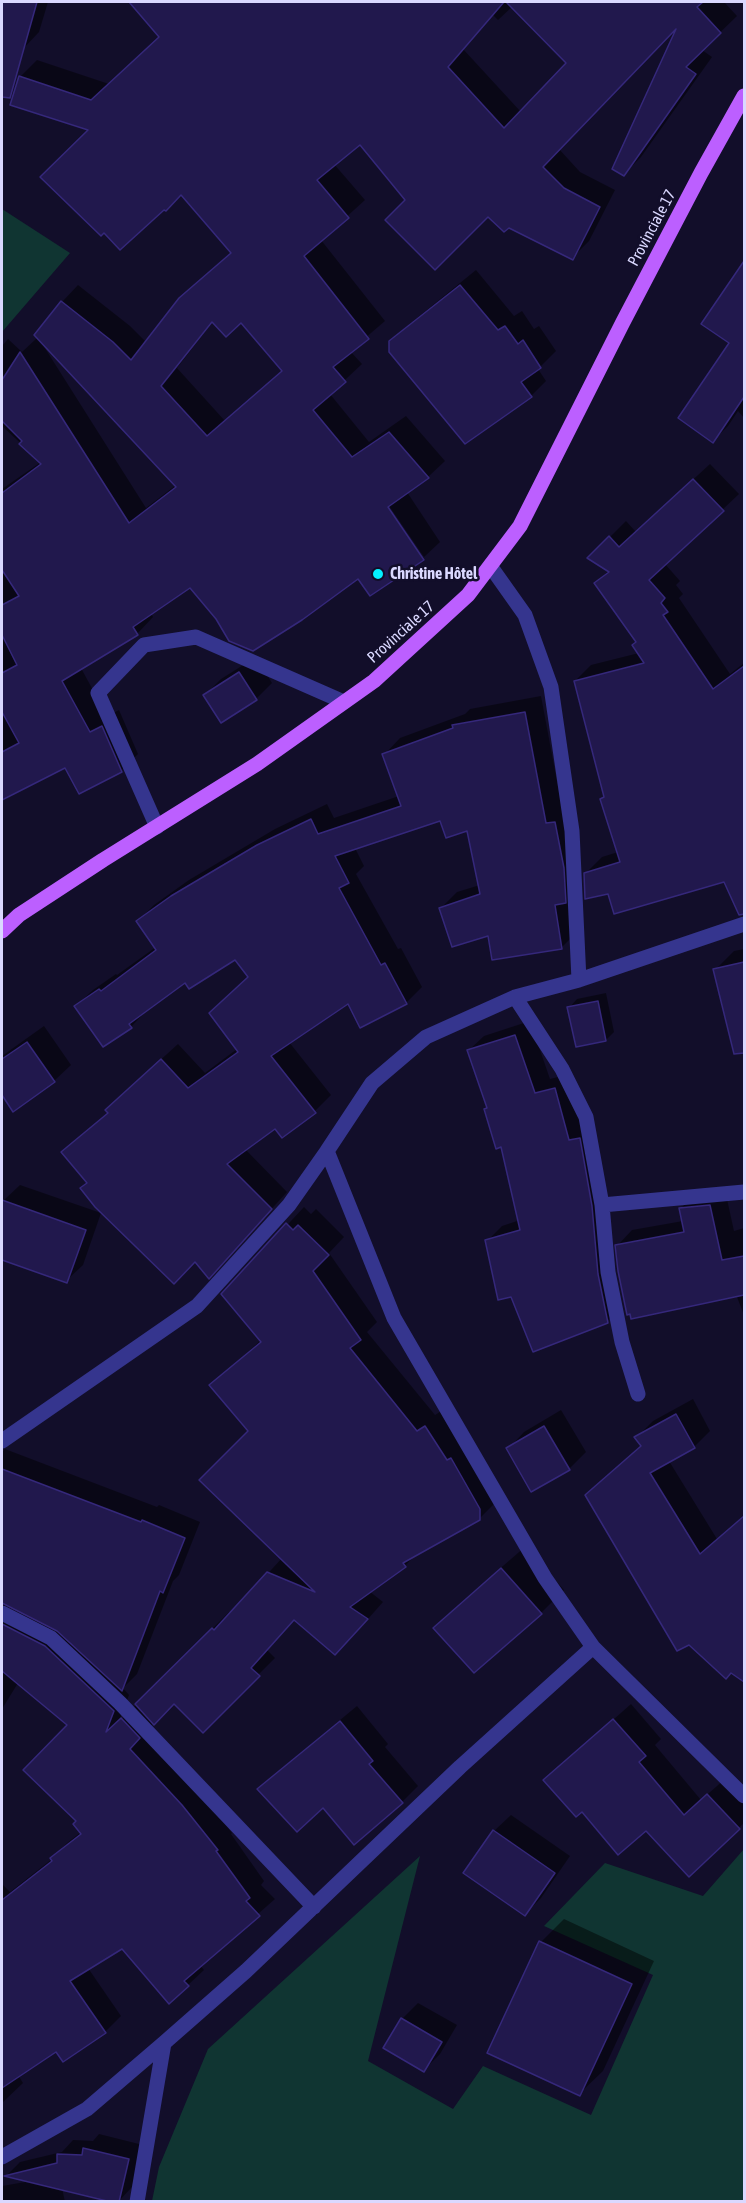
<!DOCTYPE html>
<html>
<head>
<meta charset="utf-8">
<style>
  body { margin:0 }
  #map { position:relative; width:746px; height:2203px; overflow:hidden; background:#120e2a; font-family:"Asap Condensed",sans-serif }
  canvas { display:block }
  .frame { position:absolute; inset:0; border:3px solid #dad8ff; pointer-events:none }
</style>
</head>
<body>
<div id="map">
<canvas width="746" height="2203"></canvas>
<div class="frame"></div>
</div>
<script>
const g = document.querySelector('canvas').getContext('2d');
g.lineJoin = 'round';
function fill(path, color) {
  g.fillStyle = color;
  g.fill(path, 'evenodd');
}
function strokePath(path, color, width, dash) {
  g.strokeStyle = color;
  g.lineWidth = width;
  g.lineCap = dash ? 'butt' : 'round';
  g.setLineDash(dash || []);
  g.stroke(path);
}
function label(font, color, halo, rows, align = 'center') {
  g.font = font + ' "Asap Condensed",sans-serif';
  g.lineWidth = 5;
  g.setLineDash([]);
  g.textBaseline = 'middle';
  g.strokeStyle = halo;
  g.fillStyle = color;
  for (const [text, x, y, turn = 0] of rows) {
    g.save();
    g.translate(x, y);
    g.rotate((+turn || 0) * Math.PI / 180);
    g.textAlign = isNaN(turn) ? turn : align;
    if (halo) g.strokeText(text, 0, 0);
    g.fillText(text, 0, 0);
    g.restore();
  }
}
fill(new Path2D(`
  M2,209L70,253L2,332Z
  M744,1849V2201H152L159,2167L208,2049L420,1856L368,2061L453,2109L483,2066L591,2115L653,1975L544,1926L605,1863L703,1896Z`), '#103532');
fill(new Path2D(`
  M2,2H48L39,32L23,49L2,44Z
  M131,2H724L737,16L702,50L712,57L641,157L624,174L680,24L559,149L580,172L615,190L589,241L572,258L488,215L407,200L360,142L334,164L365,200L321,240L385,321L350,351L362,364L330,394L369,442L406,416L445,461L428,477L407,492L440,542L423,558L370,594L359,577L217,618L190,585L151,613L153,617L137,634L81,668L107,716L119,710L138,754L121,771L66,766L2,801V489L41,462L2,426V346L8,339L22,352L38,337L62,302L78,285L130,326L146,342L180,299L232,252L182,194L20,77L37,60L109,84L161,36ZM513,6L568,63L521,112L463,49L493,15L498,20ZM241,321L283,370L225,421L177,368L213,322ZM44,344L176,485L146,508L43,345ZM385,500L424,557H421L383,501Z
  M744,264V418L738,411L728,426L713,441L731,342L703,324Z
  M476,270L514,316L522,311L534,329L539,326L556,351L538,369L546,381L531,396L391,342L407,326Z
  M710,464L739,494L665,564L680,581L676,585L683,594L679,598L730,674L744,663V874L726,882L725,881L609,892L585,874L602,857L618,852L601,799L605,795L575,681L591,665L639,653L637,641L596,583L609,570L605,542L626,521L636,532Z
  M256,657L272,683L256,699L205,695L221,679Z
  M541,696L562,808L578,931L561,948L489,934L441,908L457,892L480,885L468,829L441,819L355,848L364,866L356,874L398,949L401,948L422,987L406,1003L348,1002L289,1042L331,1095L315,1111L275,1127L245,1149L287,1192L225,1260H196L88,1182L63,1152L109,1112L123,1094L178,1044L205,1073L237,1049L250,977L235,958L186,981L147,1010L131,1027L76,1006L93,990L116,974L117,975L156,947L138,921L154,905L189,880L275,829L327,804L334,818L399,796L384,755L400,738L465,714L470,709Z
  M744,949V1029L730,1032L715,970L734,951Z
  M606,993L614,1032L606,1040L569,1008L577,999Z
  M530,1021L550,1079L570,1074L622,1306L607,1321L487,1241L502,1226L520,1220L502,1145L486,1109L488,1106L469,1050L484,1036Z
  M44,1026L71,1065L54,1081L13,1110L2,1093V1056Z
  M20,1185L101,1213L83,1265L66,1281L2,1258V1207L3,1201Z
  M725,1190L734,1231L744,1228V1315L737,1297L732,1298L731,1296L617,1246L632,1230L683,1221L681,1208L696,1193Z
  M304,1207L311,1214L316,1209L344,1237L329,1253L377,1322L367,1332L435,1415L443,1410L497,1501L479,1519L418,1552L405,1566L369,1591L383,1602L352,1637L295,1619L267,1650L275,1658L203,1730L174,1702L145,1732L198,1789L232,1833L231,1834L264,1881L261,1885L275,1899L200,1965L204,1970L188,1985L122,1947L88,1968L121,2016L105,2032L57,2050L18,2075L23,2083L2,2103V1884L10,1892L52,1859L67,1843L81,1832L78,1821L69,1725L18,1683L2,1709V1452L5,1449L157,1507L159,1505L200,1522L179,1575L173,1581L137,1674L123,1688L129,1695L119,1722L229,1612L231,1614L282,1558L250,1431L211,1385L261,1340L223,1294Z
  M693,1399L710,1431L694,1447L669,1461L717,1539L744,1516V1681L732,1671L587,1495L642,1445L636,1438L653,1421Z
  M561,1410L586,1452L569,1469L532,1490L508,1449L524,1432Z
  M526,1546L564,1590L541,1613L435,1628L458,1605Z
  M631,1704L661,1739L655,1745L701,1800L725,1779L744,1800V1823L689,1875L646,1829L582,1810L545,1780Z
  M357,1706L388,1744L385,1747L418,1786L402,1802L323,1806L259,1789L276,1773Z
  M511,1815L570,1856L541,1898L525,1914L494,1831Z
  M564,1919L654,1961L603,2071L579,2094L541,1942Z
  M418,2003L457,2025L440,2054L424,2070L402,2019Z
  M99,2134L143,2145L132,2187L118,2202L62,2188L65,2202H2V2186L31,2181L7,2175L20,2162L62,2152L73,2140L93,2141Z`), '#0007');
const building = new Path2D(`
  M2,2H37L10,98L2,97Z
  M129,2H504L448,67L504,128L566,63L506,2H703L697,7L721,33L686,67L696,74L624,176L612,169L676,29L543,167L564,188L600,207L573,260L509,228L504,232L488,217L435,270L385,220L405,200L360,145L317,180L349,218L304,256L369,339L333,367L346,382L313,410L352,457L389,432L429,478L388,507L424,560L370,596L358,579L302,620L253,651L229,641L216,619L190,588L133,627L138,635L62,681L90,732L102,726L122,772L79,794L65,768L2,800V752L19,743L2,712V673L17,665L2,635V605L19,596L2,570V493L41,464L19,444L22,441L2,421V380L20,352L129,523L176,487L34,335L61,301L113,342L131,360L179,298L231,253L181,195L166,211L164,210L120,250L104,233L101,236L40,177L88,130L10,105L19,76L91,100L159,37ZM212,322L226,337L241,323L282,371L207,436L161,386Z
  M744,261V397L713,443L678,418L729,343L701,324Z
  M460,285L498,330L505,326L518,344L523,340L541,368L521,382L532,397L465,444L389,352V341Z
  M693,479L724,511L649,580L665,598L661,603L668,612L663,615L713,689L744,666V914L739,915L724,882L614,914L608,894L585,899L584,873L620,862L600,799L604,797L574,681L644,663L632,645L636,642L594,583L609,572L587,558L609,536L619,547Z
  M239,672L257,700L221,723L203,695Z
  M525,712L546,823L555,822L564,868L566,903L555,905L562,949L492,960L488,936L452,947L439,908L480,894L467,831L446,838L440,821L335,856L349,883L339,888L381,965L385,963L407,1004L360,1028L348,1004L271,1056L316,1113L282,1138L275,1129L227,1164L272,1209L209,1279L195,1262L174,1284L95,1207L80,1188L87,1183L61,1152L108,1113L105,1110L161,1059L188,1088L238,1052L209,1013L248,977L235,960L189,989L185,983L129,1024L132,1028L103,1047L74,1006L99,989L101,991L156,950L136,921L171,896L257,845L311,819L318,834L401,806L382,754L453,728L452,725Z
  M744,962V1053L734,1054L713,969Z
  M598,1001L606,1041L576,1047L567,1007Z
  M515,1035L535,1093L555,1088L569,1140L580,1138L592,1206L598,1274L608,1323L533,1352L511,1297L498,1300L485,1240L520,1230L501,1147L496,1149L484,1109L487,1108L467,1050Z
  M27,1042L55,1082L13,1112L2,1095V1059Z
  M2,1200L86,1230L67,1283L2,1260Z
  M710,1205L722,1260L744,1256V1295L631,1319L630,1314L627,1315L618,1271L615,1245L684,1232L679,1208Z
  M286,1223L293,1230L298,1225L329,1255L313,1271L361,1340L350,1348L417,1431L425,1426L447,1460L451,1458L480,1509V1520L403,1563L406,1567L350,1607L368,1619L335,1655L294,1620L251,1668L260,1676L203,1733L174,1704L154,1725L135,1704L212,1628L214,1630L267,1572L315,1592L199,1480L248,1431L209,1385L261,1342L221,1294Z
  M676,1414L695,1448L650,1473L700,1554L744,1516V1682L731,1673L726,1679L689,1645L677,1651L585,1495L641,1446L634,1437Z
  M544,1426L570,1470L531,1492L506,1448Z
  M2,1469L141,1522L142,1520L185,1538L163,1593L160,1591L122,1691L57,1631L2,1603Z
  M501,1568L542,1614L474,1673L433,1628Z
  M2,1624L45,1646L113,1710L114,1711L106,1732L121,1718L140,1738L130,1749L182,1805L218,1850L216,1851L250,1898L246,1901L260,1916L184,1981L189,1986L169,2004L122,1949L70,1981L106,2033L63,2062L56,2052L2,2088V1900L52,1861L50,1858L81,1834L73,1824L76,1821L23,1770L67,1725L2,1671Z
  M613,1719L646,1756L639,1762L684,1815L707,1794L740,1829L689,1877L646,1831L618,1855L582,1812L576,1817L543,1780Z
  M340,1721L373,1761L369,1764L403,1803L354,1845L323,1808L297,1832L257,1789Z
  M493,1830L555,1873L525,1916L463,1873Z
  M539,1941L632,1984L580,2096L487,2053Z
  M401,2018L442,2042L424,2072L383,2048Z
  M83,2148L129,2159L119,2202H111L4,2176L57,2163V2154L82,2155Z`);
fill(building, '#21184d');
strokePath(building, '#35287b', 1.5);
strokePath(new Path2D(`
  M491,567L525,615L551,687L572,831L579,980
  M157,827L98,693L144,645L196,637L344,702
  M515,997L562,1069L586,1117L602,1205L608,1272L622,1342L638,1394
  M602,1205L744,1192
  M2,1441L197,1306L289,1205L327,1151
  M2,1613L51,1638L120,1703L314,1907
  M593,1647L744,1796
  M2,2157L87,2109L164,2043L246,1971L460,1767L593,1647L545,1578L394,1318L327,1151L372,1083L426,1037L515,997L579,980L744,924
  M137,2202L164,2043`), '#35358e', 15);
strokePath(new Path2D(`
  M2,931L19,915L103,860L257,764L374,681L468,595L520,526L623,322L701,173L744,96`), '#bc5fff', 15);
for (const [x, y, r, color] of [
  [378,574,6,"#04f0ff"]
]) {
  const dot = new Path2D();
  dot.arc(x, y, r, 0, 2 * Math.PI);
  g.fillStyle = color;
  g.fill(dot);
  strokePath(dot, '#120e2a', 2);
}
label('16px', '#dad8ff', '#120e2a', [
  ["Provinciale 17",652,228,-62],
  ["Provinciale 17",401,632,-42]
]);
label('bold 16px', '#dad8ff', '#120e2a', [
  ["Christine Hôtel",390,574]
], 'left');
</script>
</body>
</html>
